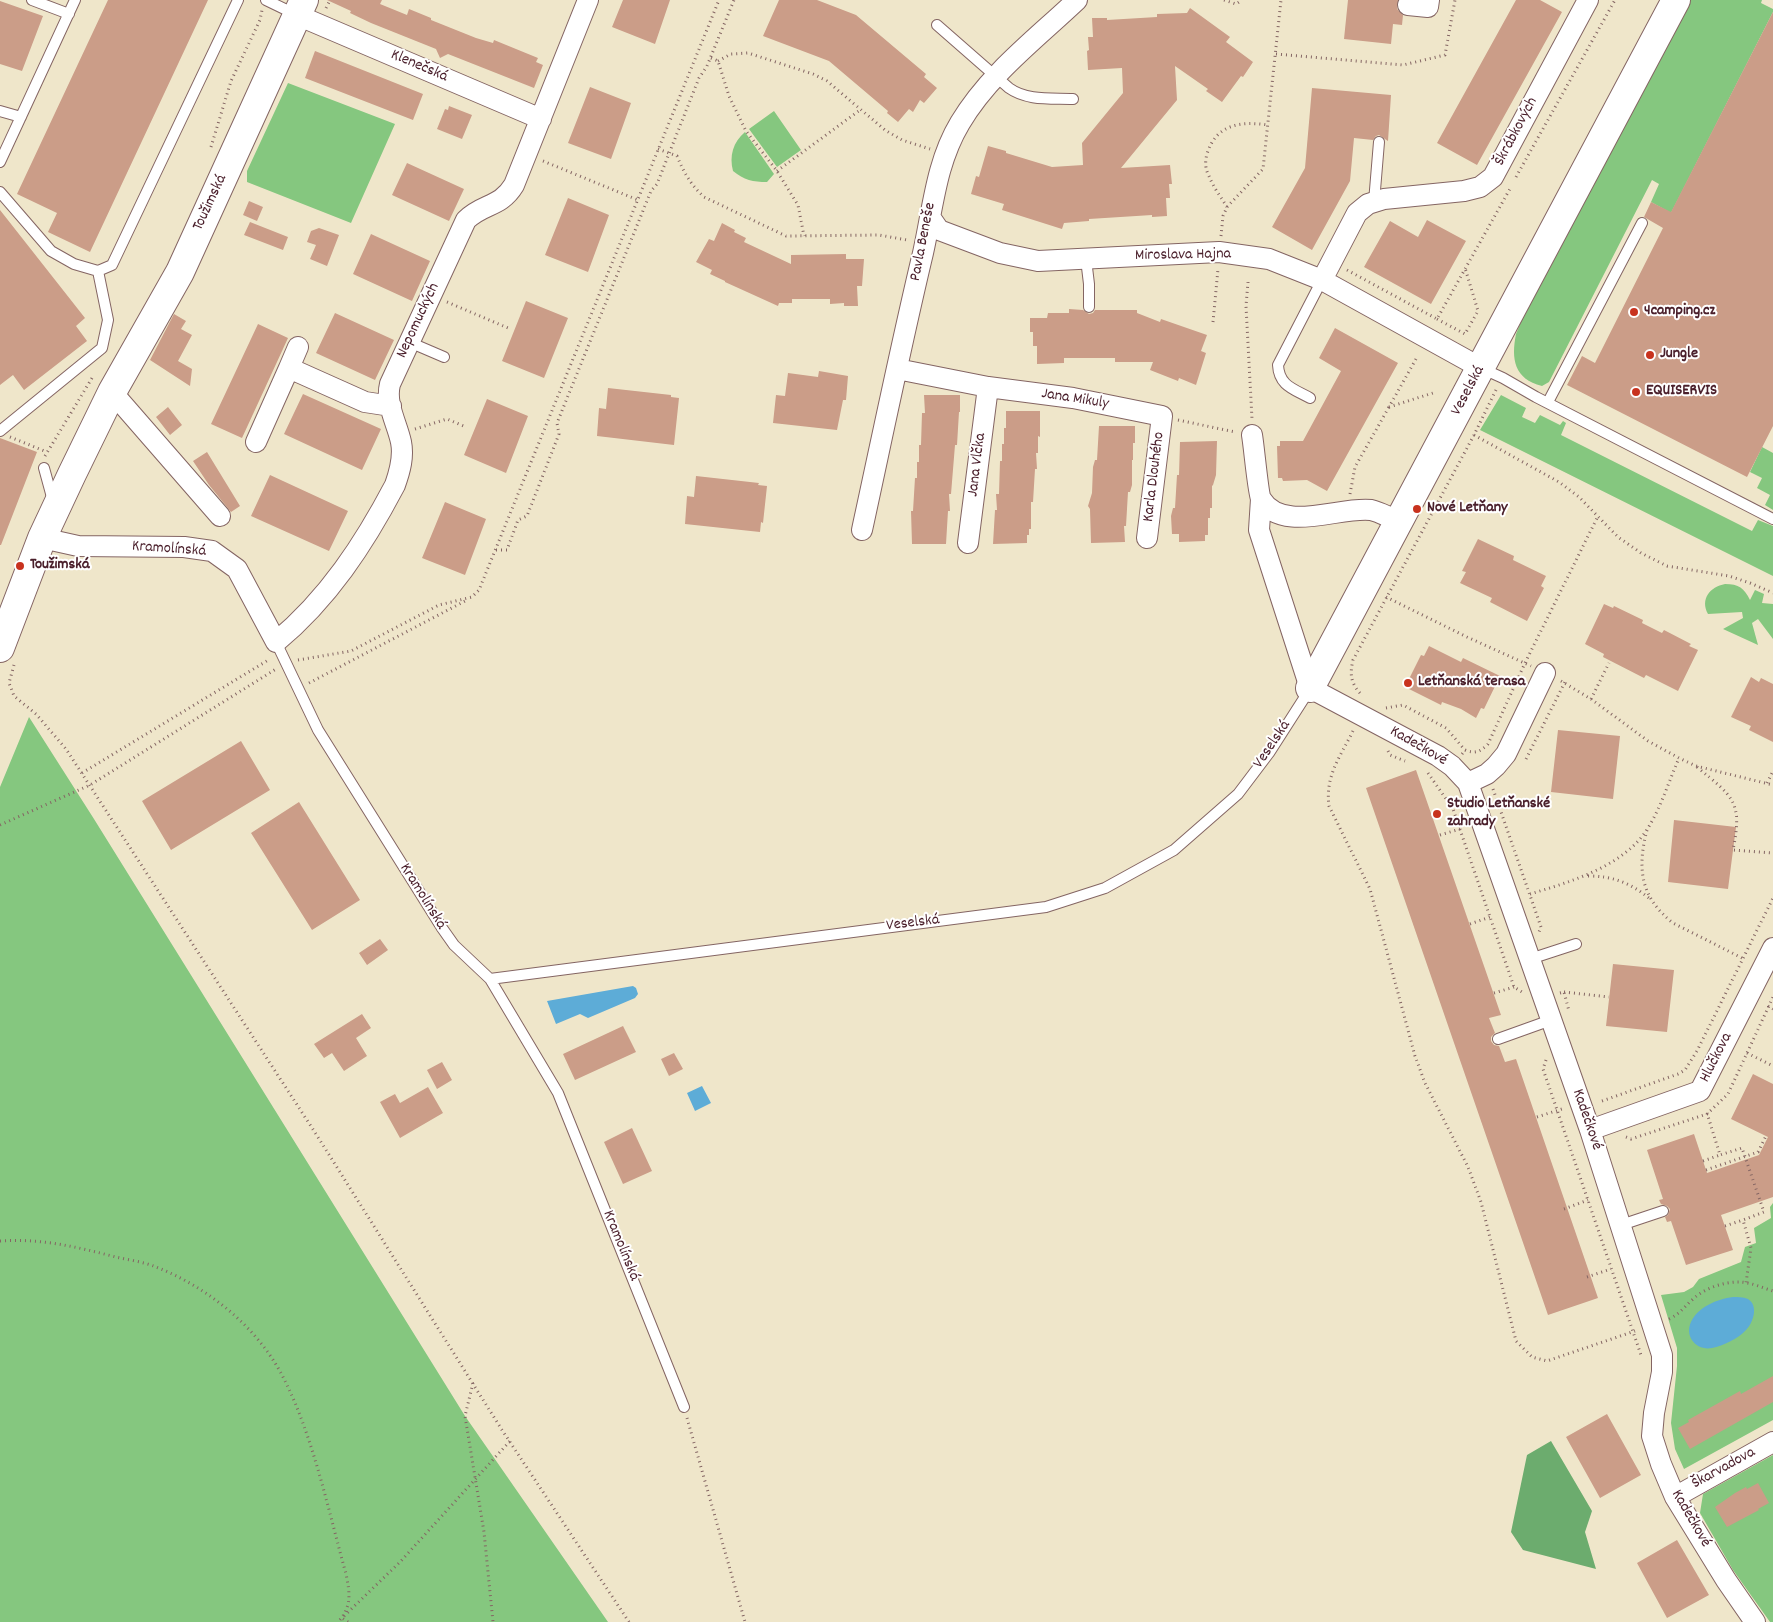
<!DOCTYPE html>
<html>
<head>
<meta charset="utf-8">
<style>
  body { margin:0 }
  canvas { display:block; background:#efe6ca }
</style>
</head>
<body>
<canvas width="1773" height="1622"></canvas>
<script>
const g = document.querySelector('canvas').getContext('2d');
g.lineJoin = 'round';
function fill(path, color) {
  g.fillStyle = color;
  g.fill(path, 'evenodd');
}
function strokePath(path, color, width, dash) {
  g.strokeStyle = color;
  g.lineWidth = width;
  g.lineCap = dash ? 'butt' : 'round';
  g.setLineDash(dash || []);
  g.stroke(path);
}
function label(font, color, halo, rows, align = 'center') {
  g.font = font + ' Dekko,sans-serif';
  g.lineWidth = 4;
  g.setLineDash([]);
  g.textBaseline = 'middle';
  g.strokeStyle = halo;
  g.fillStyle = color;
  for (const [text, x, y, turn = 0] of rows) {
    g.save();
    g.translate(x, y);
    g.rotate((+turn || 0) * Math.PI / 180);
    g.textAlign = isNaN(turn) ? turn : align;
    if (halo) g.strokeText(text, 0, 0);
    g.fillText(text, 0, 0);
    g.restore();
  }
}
fill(new Path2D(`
  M1690,0H1762L1761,3L1773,9V12L1671,213L1651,202L1659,184L1652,180L1549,382L1542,386C1514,379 1511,359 1516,334L1555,240L1622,130Z
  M288,83L395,124L351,223L247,182V171Z
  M774,111L801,150L777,167L749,129Z
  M745,132L774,174L767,182C753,182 744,180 733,171C729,156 733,142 745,132Z
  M1501,395L1526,408L1522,417L1535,423L1540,415L1560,425L1563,421L1566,423L1561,435L1752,531L1758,520L1773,526V576L1480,430Z
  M1762,447L1773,453V510L1765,505L1770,495L1757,488L1762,478L1750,472Z
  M1725,584C1739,584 1744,588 1750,600L1755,590L1764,594L1762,603L1773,604V639L1758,619L1752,623L1758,645L1723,629L1743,618L1742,612L1708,614C1700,599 1710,587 1725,584Z
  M29,717L94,819L465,1416L608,1622H0V787Z
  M1773,1203V1420L1684,1469L1675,1449L1671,1423L1677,1366V1348L1661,1295L1684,1292L1693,1287L1699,1279L1741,1262L1745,1247L1756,1243L1754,1228L1771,1218L1770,1207Z
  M1773,1455V1622H1770L1733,1570L1700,1513L1703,1494Z`), '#85c77f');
fill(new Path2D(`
  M1551,1441L1592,1511L1585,1532L1596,1569L1523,1550L1511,1532L1527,1455Z`), '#6cac6e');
fill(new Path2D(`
  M633,986L636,988L638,994L635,998L588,1018L580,1014L556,1024L547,1001Z
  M702,1086L711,1103L695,1111L687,1093Z
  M1733,1297C1737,1297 1743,1297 1748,1299C1759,1306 1753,1323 1746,1330C1739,1338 1723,1346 1712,1348C1697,1351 1684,1337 1691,1322C1698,1307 1717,1299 1733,1297Z`), '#5dacd7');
fill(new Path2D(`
  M108,0H208L90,252L48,232L57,213L17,194Z
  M327,0H382L380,4L407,15L409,9L431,18V20L476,38L493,43L494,40L538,58L536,62L543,65L534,88L448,54L440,58L436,49L371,23L350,13L351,11Z
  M623,0H670L655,44L612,27Z
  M779,0H817L856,15L926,74L924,77L937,88L924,103L920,100L913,112L909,109L898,122L887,113L888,111L829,61L763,36Z
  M1348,0H1398L1397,9L1403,15L1402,25L1393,24L1391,44L1344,39Z
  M1516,0H1540L1562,12L1477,165L1437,143Z
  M0,1L43,16L22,71L0,64Z
  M1190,8L1230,37L1226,42L1253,62L1243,77L1241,76L1222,102L1206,91L1208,89L1175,66L1177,100L1121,168L1170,165L1172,184H1169L1170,198H1166L1167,216L1152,217V215L1089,219V221L1064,223L1062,229L1002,210L1004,204L971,194L976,176L979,177L988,146L1006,151V153L1052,167L1083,165L1082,143L1123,93L1122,68L1088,70L1087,51L1089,50L1088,37H1093L1092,18H1107V20L1157,17V14L1187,13Z
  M1773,12V426L1747,477L1567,385L1582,356L1595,363L1663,228L1644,217L1651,202L1671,212Z
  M315,51L423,94L413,120L305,78Z
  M590,87L631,103L611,159L568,143Z
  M1312,88L1391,95L1388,141L1379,135L1376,136L1373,140L1354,138L1350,181L1312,250L1272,227L1305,168Z
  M449,106L472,115L462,139L437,129L445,109L448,110Z
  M407,163L464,189L449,221L392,195Z
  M568,198L609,215L588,272L545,255Z
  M249,201L263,207L257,221L243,215Z
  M0,210L85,318L76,326L87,341L24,390L13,375L0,385Z
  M1427,220L1466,241L1431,304L1364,267L1390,221L1418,237Z
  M250,222L288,237L283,250L244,235Z
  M722,223L735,230L734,232L746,238L744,242L791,264V255L846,254V259H864L862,286H857L858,306H844V303L830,304V299H792V303H779L778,306L725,282V281L710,274L712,270L696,262L709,239L714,241Z
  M319,228L339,235L327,266L310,259L316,245L307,242L311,231Z
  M371,234L430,261L412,301L353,274Z
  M526,301L568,318L544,378L502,361Z
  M1069,309L1083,310L1089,314L1093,313L1095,310H1137V313L1160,322L1161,319L1207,335L1201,351L1206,353L1196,385L1179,378L1178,381L1150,370L1153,362H1115V358H1064V363L1037,364V346H1033V332H1030V318H1047L1048,313H1069Z
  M335,313L394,340L375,380L316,353Z
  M174,314L186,321L181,329L192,335L178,361L192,369L190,386L150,360Z
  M258,324L288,338L242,438L211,424Z
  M1335,328L1398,363L1327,491L1307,480L1283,481L1282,478H1278L1277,446H1280V441H1303L1341,371L1319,358Z
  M819,371L848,376L846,400H843L837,430L773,423L776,395L785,396L788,373L818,377Z
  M608,388L671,395V397L679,398L674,445L597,436L599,408L606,409Z
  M303,394L381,429L362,470L284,434Z
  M924,395H960V412H959L957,445H955L951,494H949L950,511H948L946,544H912L911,511H913L915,478H917V462H919V445H921L922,413H925Z
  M487,399L528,416L506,473L464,455Z
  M168,407L182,425L170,435L156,417Z
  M1006,411H1040V437L1038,436V453H1036L1037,469H1035L1033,502H1031V529H1029V535H1027V543L993,544L995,510H997L996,494H999L1000,461H1002V444H1004V428H1006Z
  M1099,426H1135V443H1133V460H1132V485L1130,492H1128L1126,526H1124L1125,542L1091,543L1090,509L1088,506L1092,493L1093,467L1095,460H1097Z
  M0,438L37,452L1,545H0Z
  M1217,441L1216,475L1213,485L1212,486V508H1210V518H1208V535H1205V541L1179,542V534H1172L1171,516L1173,508H1175L1177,475H1179L1180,442Z
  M207,452L240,506L231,512L209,485L193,461Z
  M270,475L348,511L329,551L251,516Z
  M696,476L759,483L758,485L767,486L763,523L761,522L760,532L685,524L687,496L694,497Z
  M445,502L486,519L465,575L422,558Z
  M1478,539L1514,556L1513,560L1546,576L1541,586L1544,588L1527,621L1490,602L1492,598L1460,583L1466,572L1462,571Z
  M1604,604L1613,608L1614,606L1643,620L1642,623L1662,633L1664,630L1691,644L1689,646L1698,650L1678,691L1646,675L1644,678L1603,657L1604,654L1585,644Z
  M1429,646L1461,662L1463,658L1500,676L1484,709L1481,708L1476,718L1461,709L1442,702L1441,705L1405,687L1421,655L1424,656Z
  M1751,677L1759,682L1761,678L1773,684V742L1749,730L1751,726L1731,717Z
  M1558,730L1620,736L1613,799L1551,792Z
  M241,741L270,790L171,850L142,801Z
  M1416,770L1501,1015L1489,1018L1495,1033L1491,1037V1041L1494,1045L1499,1046L1505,1062L1516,1059L1598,1298L1548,1315L1366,788Z
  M299,802L360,900L312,930L251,833Z
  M1674,820L1736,827L1728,889L1668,882Z
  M380,939L388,950L367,965L359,953Z
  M1613,964L1674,970L1667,1032L1606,1026Z
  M362,1014L371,1028L356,1038L367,1056L344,1071L332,1053L324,1058L314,1044Z
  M623,1026L636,1052L575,1080L563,1054Z
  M674,1053L683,1069L669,1076L661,1059Z
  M442,1062L452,1080L437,1089L427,1070Z
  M1753,1074L1773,1084V1197L1721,1215L1733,1250L1686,1265L1671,1221L1667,1222L1665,1217L1668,1215L1670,1209L1667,1206L1661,1204L1659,1200L1663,1199L1647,1150L1694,1134L1707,1173L1759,1155L1768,1137L1731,1119Z
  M428,1087L443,1113L400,1138L380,1102L395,1094L400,1103Z
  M632,1128L652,1171L623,1184L604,1142Z
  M1773,1376V1402L1690,1449L1678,1428L1689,1422L1688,1420L1740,1391L1741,1394Z
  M1607,1414L1641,1475L1600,1498L1566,1437Z
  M1758,1483L1769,1503L1758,1509L1759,1510L1727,1527L1715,1507L1735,1493L1746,1487L1747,1489Z
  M1677,1540L1709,1595L1667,1618L1637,1563Z`), '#cb9d88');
const lane = new Path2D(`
  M32,0L69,14
  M266,0L297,15
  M937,25L1009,88C1027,101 1051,98 1073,99
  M0,111L21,117
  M0,162L75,0
  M0,192L51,251L74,264L98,271L112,265L238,0
  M1374,202L1379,142
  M1086,259L1089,284V307
  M409,342L444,357
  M1481,368L1503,378L1536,397L1773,519
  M1310,398C1294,389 1279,386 1278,365L1322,280
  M1548,402L1642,223
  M0,431L102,348L108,320L98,271
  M44,468L53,501
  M276,642L318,730L442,928L454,945L490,979L558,1093L684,1407
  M1530,959L1576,944
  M490,979L1046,907L1105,888L1174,850L1238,794L1269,753L1310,689
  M1498,1039L1551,1020
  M1621,1225L1663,1211`);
const street = new Path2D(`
  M1408,5L1428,7L1429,0
  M297,15L541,119
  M930,217L939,230L1000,253L1038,261L1219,252L1269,259L1322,280L1481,368
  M1322,280L1357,213L1368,204L1384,199L1464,191L1480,187L1493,177L1588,0
  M289,368L298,347
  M897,369L988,387L1073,398L1162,416L1147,538
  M112,392L220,516
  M1252,435C1254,446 1258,493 1261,499C1282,534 1340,506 1371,510C1380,512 1390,518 1399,521
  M256,442L289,368L365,402L391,406
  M1261,499L1259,530L1310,688L1438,756L1452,766L1468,783L1590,1130L1662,1355V1372L1654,1413L1652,1436L1661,1464L1675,1497L1726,1580L1755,1622
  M862,530C882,438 901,345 923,253C933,208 936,163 960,123C989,74 1037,38 1077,0
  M42,538L78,546L184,547L212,551L237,569L276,642C328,599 364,544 395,485C400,471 404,457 401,442C397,423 385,404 390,384L466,220C483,203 500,208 514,185L588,0
  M968,543L988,387
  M1468,783L1487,774L1496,766L1506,754L1545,673
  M1590,1130L1700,1091L1773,948
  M1675,1497L1773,1442`);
const secondary = new Path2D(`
  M0,648L42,538L72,474L112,392L180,272L304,0
  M1310,688L1676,0`);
strokePath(lane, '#846563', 12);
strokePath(street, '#846563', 22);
strokePath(secondary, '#846563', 30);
strokePath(new Path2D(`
  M1224,0L1236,4L1242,0
  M326,8L330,0
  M1276,54L1403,65L1445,55L1455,0
  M711,58L718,61L729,96L746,131L777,171L798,205L804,236
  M718,61L731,54L748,53L813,74L827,81L885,130L902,140L930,149
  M211,147L231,81L260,20L262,10
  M658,149L677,156C684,173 691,185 704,197L786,236L879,235L907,240
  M543,161L638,200
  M777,171L860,110
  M1516,177L1615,0
  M1227,207C1221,197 1213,187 1209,176C1205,169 1205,161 1207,154C1216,124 1241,121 1268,125
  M1221,236L1223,216L1227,207L1263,169L1281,0
  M1347,270L1437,319L1511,187
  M1248,282L1246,306L1252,419
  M447,302L508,328
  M1437,319L1465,334L1478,311L1465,268
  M1213,322L1218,269
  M1416,359L1389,407L1433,393
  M1178,420L1235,432
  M415,429L447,419L466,427
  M1474,435L1559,482L1579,497L1618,537L1641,553L1667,566L1729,576L1750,583L1773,593
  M10,437L47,452
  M45,456L92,378
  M1350,494L1355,467L1389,407
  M496,550H507L518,520L527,516L559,434L557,423L651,191L657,184L699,78L707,66L734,0
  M1386,597L1467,637L1531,666
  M298,660L351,651L439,605L472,597L479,590L719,0
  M14,665L9,683L14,696L36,714L66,749L316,1134L502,1430L629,1622
  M1561,681L1591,699L1648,741L1679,758L1696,766L1773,785
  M309,683L467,600
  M1360,693C1350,682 1350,673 1353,660L1474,435L1497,388
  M1591,699L1609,663
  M1386,708L1403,705L1446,728L1465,750
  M1353,731C1340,757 1325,776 1329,806L1370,889L1415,1056L1425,1083L1468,1167L1481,1202L1516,1341L1532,1357L1547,1361L1635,1331
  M1388,751L1390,755L1405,761
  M1462,754L1465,750C1475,754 1480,752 1488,744L1525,663L1598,516
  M1526,759L1565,682
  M1697,767C1733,797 1743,801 1733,850L1773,853
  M82,773L270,659
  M1428,773L1453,809L1514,987L1522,992
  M1767,783L1773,771
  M1493,789L1541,927L1539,932
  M0,825L90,785L276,669
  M1647,830C1637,868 1640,897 1673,923L1744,959
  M1440,835L1460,829
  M1588,876C1613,876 1631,883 1650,899
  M1530,894C1570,882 1625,866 1648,828C1661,807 1669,781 1679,758
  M1470,924L1490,917
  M1564,992L1609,997
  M1494,993L1514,987
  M1560,993L1564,992L1569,1011
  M1768,1006L1773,1009
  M1747,1053L1773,1066
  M1546,1060L1543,1069L1641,1355
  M1602,1101L1678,1074L1685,1070L1697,1051L1773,898
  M1707,1113L1720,1155L1742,1148L1764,1212L1743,1220L1751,1248L1746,1283
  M1537,1117L1565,1108
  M1626,1137L1631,1139L1707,1114L1728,1094L1773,997
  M1703,1161L1720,1155
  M1706,1170L1758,1152L1766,1136
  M1564,1209L1588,1200
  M1725,1226L1743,1220
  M0,1241C40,1238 77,1247 116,1257C129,1260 144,1262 156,1267C210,1288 261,1330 286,1383C314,1440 329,1513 346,1574C350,1593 352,1607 338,1622
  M1587,1277L1611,1269
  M1669,1319C1680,1314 1684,1307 1693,1299C1705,1288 1723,1282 1739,1282C1750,1282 1763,1288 1773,1291
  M473,1383L465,1416L484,1532L493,1622
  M687,1418L745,1622
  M348,1622L342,1618L400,1562L510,1441`), '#846563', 3, [1, 4]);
strokePath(lane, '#fff', 10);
strokePath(street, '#fff', 20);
strokePath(secondary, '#fff', 28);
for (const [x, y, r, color] of [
  [1634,312,5,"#c8321e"],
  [1650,355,5,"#c8321e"],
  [1636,392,5,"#c8321e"],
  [1417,509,5,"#c8321e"],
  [20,566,5,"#c8321e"],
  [1408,683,5,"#c8321e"],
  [1437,814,5,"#c8321e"]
]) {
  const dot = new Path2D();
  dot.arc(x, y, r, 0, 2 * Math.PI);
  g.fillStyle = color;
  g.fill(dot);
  strokePath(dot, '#fff', 2);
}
label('16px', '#4a1f2b', '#fff', [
  ["Klenečská",419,67,23],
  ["Škrábkových",1517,132,-62],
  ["Toužimská",211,203,-65],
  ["Pavla Beneše",924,242,-79],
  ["Miroslava Hajna",1183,256,-1],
  ["Nepomuckých",419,321,-65],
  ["Veselská",1469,391,-62],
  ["Jana Mikuly",1075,400,9],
  ["Jana Vlčka",978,465,-83],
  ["Karla Dlouhého",1155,477,-83],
  ["Kramolínská",169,550,4],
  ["Veselská",1273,745,-56],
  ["Kadečkové",1418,747,30],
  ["Kramolínská",422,897,58],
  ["Veselská",913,924,-7],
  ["Hlučkova",1717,1058,-63],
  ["Kadečkové",1586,1120,71],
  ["Kramolínská",620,1246,68],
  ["Škarvadova",1724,1469,-29],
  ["Kadečkové",1690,1519,60]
]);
label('bold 16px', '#4a1f2b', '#fff', [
  ["4camping.cz",1644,312],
  ["Jungle",1660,355],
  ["EQUISERVIS",1646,392],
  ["Nové Letňany",1427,509],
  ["Toužimská",30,566],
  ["Letňanská terasa",1418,683],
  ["Studio Letňanské",1447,805],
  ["zahrady",1447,823]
], 'left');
</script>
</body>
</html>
